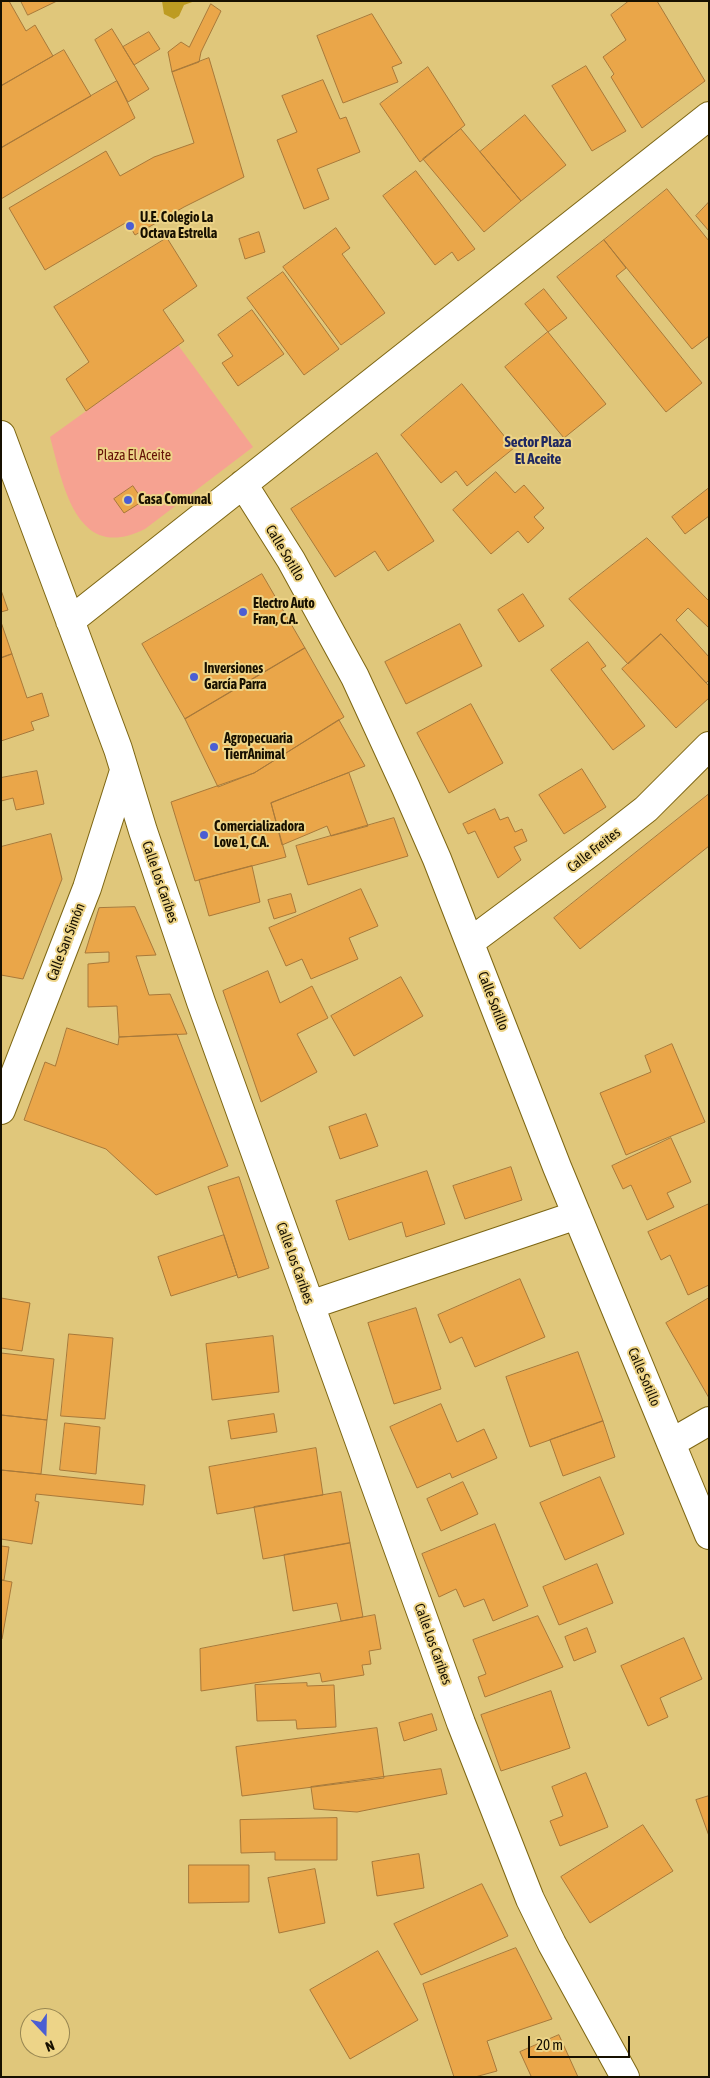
<!DOCTYPE html>
<html>
<head>
<meta charset="utf-8">
<style>
  body { margin:0 }
  #map { position:relative; width:710px; height:2078px; overflow:hidden; background:#e0c77b; font-family:"Asap Condensed",sans-serif }
  canvas { display:block }
  .frame { position:absolute; inset:0; border:2px solid #171000; pointer-events:none }
  .north { position:absolute; left:20px; top:2008px; width:50px; height:50px; box-sizing:border-box; background:#edd488; border:1px solid #978652; border-radius:50%; rotate:159deg; font-size:14px; font-weight:700; line-height:20px; text-align:center; color:#171000 }
  .north::after { content:''; display:block; margin:auto; width:18px; height:22px; background:#4b5ed3; clip-path:polygon(50% 0,100% 100%,50% 72%,0 100%) }
  .scale { position:absolute; left:528px; top:2036px; width:102px; height:22px; box-sizing:border-box; border:2px solid #171000; border-top:0; padding-left:6px; font-size:15px; line-height:18px; white-space:nowrap; color:#171000; -webkit-text-stroke:4px #edd488; paint-order:stroke }
</style>
</head>
<body>
<div id="map">
<canvas width="710" height="2078"></canvas>
<div class="frame"></div>
<div class="north">N</div>
<div class="scale">20 m</div>
</div>
<script>
const g = document.querySelector('canvas').getContext('2d');
g.lineJoin = 'round';
function fill(path, color) {
  g.fillStyle = color;
  g.fill(path, 'evenodd');
}
function strokePath(path, color, width, dash) {
  g.strokeStyle = color;
  g.lineWidth = width;
  g.lineCap = dash ? 'butt' : 'round';
  g.setLineDash(dash || []);
  g.stroke(path);
}
function label(font, color, halo, rows, align = 'center') {
  g.font = font + ' "Asap Condensed",sans-serif';
  g.lineWidth = 4;
  g.setLineDash([]);
  g.textBaseline = 'middle';
  g.strokeStyle = halo;
  g.fillStyle = color;
  for (const [text, x, y, turn = 0] of rows) {
    g.save();
    g.translate(x, y);
    g.rotate((+turn || 0) * Math.PI / 180);
    g.textAlign = isNaN(turn) ? turn : align;
    if (halo) g.strokeText(text, 0, 0);
    g.fillText(text, 0, 0);
    g.restore();
  }
}
fill(new Path2D(`
  M178,345L253,447L145,529C76,564 63,484 50,437Z`), '#f6a291');
fill(new Path2D(`
  M162,1H195L184,5L179,16L174,19L164,14Z`), '#bd9b22');
const building = new Path2D(`
  M1,1H9L26,31L35,25L53,56L1,86Z
  M21,1H57L28,15Z
  M629,1H657L705,81L642,128L611,77L614,74L603,57L626,40L611,15Z
  M211,4L221,11L201,52L199,62L172,72L168,52L181,42L189,47Z
  M372,14L402,63L392,67L398,82L343,103L317,36Z
  M112,29L149,89L128,102L95,40Z
  M149,32L160,49L134,65L123,47Z
  M64,50L91,96L1,148V86Z
  M209,58L244,177L184,207L135,235L127,222L45,270L9,208L106,151L120,176L154,157L194,143L172,72Z
  M586,66L626,131L592,151L552,86Z
  M428,67L465,125L420,162L380,104Z
  M323,80L340,119L346,117L360,152L317,169L329,199L304,209L277,140L297,132L282,96Z
  M117,81L135,118L1,199V148Z
  M525,115L566,165L521,201L480,152Z
  M461,129L521,201L484,232L423,159Z
  M416,171L475,249L458,261L452,252L435,265L383,196Z
  M667,189L709,241V336L692,349L604,240Z
  M709,202V231L696,216Z
  M336,228L350,248L342,254L385,313L341,345L283,267Z
  M259,232L265,252L245,259L239,239Z
  M167,238L197,286L163,310L184,341L86,411L66,379L89,362L54,307Z
  M604,240L626,268L616,276L702,383L666,412L557,277Z
  M283,272L339,349L304,375L247,298Z
  M544,289L567,318L548,332L525,304Z
  M252,310L284,354L238,386L222,363L233,356L218,335Z
  M548,332L606,404L564,438L505,367Z
  M462,384L514,448L467,486L456,471L441,483L401,435Z
  M377,453L434,541L388,571L375,551L335,577L291,509Z
  M496,472L515,493L524,485L544,508L534,517L544,528L528,543L518,531L491,554L453,510Z
  M133,486L143,501L124,513L114,499Z
  M709,488V516L685,534L672,517Z
  M647,538L709,601V628L688,608L676,620L709,657V680L706,683L661,634L628,664L569,599Z
  M262,574L305,648L185,719L142,644Z
  M1,590L8,610L1,612Z
  M523,594L544,626L519,642L498,610Z
  M1,622L12,654L1,658Z
  M460,624L482,666L406,704L385,662Z
  M661,634L709,686V698L676,728L622,669Z
  M588,642L606,666L601,669L645,726L613,750L551,670Z
  M305,648L344,717L254,773L218,787L185,719Z
  M12,654L27,698L42,693L49,716L31,722L34,730L1,741V658Z
  M471,704L503,763L449,793L417,733Z
  M339,720L365,766L271,803L286,857L195,881L171,802L254,773Z
  M582,769L606,807L564,834L539,795Z
  M37,771L44,804L16,810L13,798L1,801V778Z
  M349,773L368,826L331,836L327,826L282,845L271,803Z
  M709,794V846L580,949L554,918Z
  M495,809L500,820L508,817L515,832L522,829L527,841L514,847L521,860L498,878L475,831L468,834L463,824Z
  M394,818L408,856L308,885L296,846Z
  M51,834L62,879L23,979L1,975V847Z
  M252,866L260,902L209,916L199,880Z
  M361,889L378,926L349,938L358,959L311,979L302,959L286,966L269,928Z
  M291,894L296,912L274,919L268,900Z
  M135,907L156,955L136,956L149,995L170,994L187,1034L119,1037L117,1006L88,1007V964L109,962V952L85,953L99,908Z
  M268,971L280,1003L312,986L328,1018L297,1034L317,1072L261,1102L223,991Z
  M401,977L423,1016L354,1056L331,1016Z
  M67,1028L118,1045L119,1037L177,1034L228,1166L156,1195L106,1149L24,1120L45,1062L55,1066Z
  M672,1044L705,1122L626,1155L600,1093L651,1072L645,1056Z
  M366,1114L378,1146L340,1159L329,1127Z
  M671,1138L691,1182L667,1193L674,1207L647,1220L631,1185L623,1189L612,1166Z
  M511,1167L522,1200L465,1219L453,1186Z
  M427,1171L445,1224L406,1237L402,1222L349,1240L336,1201Z
  M239,1177L269,1268L238,1278L208,1187Z
  M709,1204V1285L688,1295L670,1255L661,1260L648,1232Z
  M224,1235L237,1275L171,1296L158,1257Z
  M520,1279L545,1337L475,1367L462,1337L450,1343L438,1315Z
  M1,1298L30,1303L22,1351L1,1348Z
  M709,1298V1398L666,1323Z
  M416,1308L441,1389L394,1404L368,1323Z
  M69,1334L113,1338L105,1419L61,1416Z
  M273,1336L279,1392L212,1400L206,1344Z
  M578,1352L603,1421L530,1447L506,1377Z
  M1,1353L54,1359L47,1420L1,1415Z
  M441,1404L457,1442L484,1429L497,1458L452,1478L450,1473L417,1488L390,1427Z
  M274,1414L277,1432L231,1439L228,1421Z
  M1,1415L47,1420L41,1474L1,1470Z
  M603,1421L615,1457L563,1476L550,1440Z
  M65,1423L100,1427L96,1474L60,1470Z
  M316,1448L323,1495L217,1514L209,1467Z
  M1,1470L145,1485L143,1505L36,1494L35,1501L39,1502L32,1544L1,1539Z
  M600,1477L624,1534L565,1560L540,1503Z
  M463,1482L478,1514L441,1531L427,1499Z
  M341,1492L350,1543L263,1559L254,1507Z
  M495,1524L528,1606L493,1621L484,1599L464,1607L456,1589L439,1597L422,1554Z
  M350,1543L363,1617L341,1621L337,1603L293,1611L284,1555Z
  M1,1546L9,1547L4,1580H1Z
  M597,1564L613,1603L559,1625L543,1587Z
  M1,1580L12,1582L2,1639H1Z
  M375,1615L381,1649L369,1651L371,1664L362,1665L364,1675L322,1682L320,1673L201,1691L200,1649Z
  M538,1616L563,1667L485,1697L478,1677L486,1674L473,1640Z
  M587,1628L596,1652L574,1661L565,1637Z
  M684,1638L702,1679L660,1698L668,1717L648,1726L621,1666Z
  M307,1683V1686L334,1685L336,1727L297,1729L296,1720L257,1721L255,1685Z
  M551,1691L570,1748L501,1771L481,1715Z
  M432,1714L437,1730L404,1741L399,1723Z
  M377,1728L384,1778L242,1796L236,1747Z
  M441,1769L447,1794L357,1812L314,1809L311,1787Z
  M586,1773L608,1827L560,1846L550,1821L563,1816L552,1787Z
  M709,1796V1836L696,1800Z
  M337,1818V1860H275V1852L241,1853L240,1820Z
  M643,1825L673,1871L590,1923L561,1877Z
  M419,1854L424,1888L377,1896L372,1862Z
  M189,1865H249V1902L189,1903Z
  M315,1869L325,1923L279,1933L268,1878Z
  M482,1884L508,1936L421,1975L394,1924Z
  M516,1948L552,2019L487,2041L497,2071L475,2077H454L423,1984Z
  M378,1951L418,2020L350,2059L310,1990Z
  M559,2035L578,2077H529L531,2076L520,2052Z`);
fill(building, '#eaa649');
strokePath(building, '#a8793a', 1);
const minor = new Path2D(`
  M1,435L118,749L143,831L201,1002L461,1723L530,1899L552,1944L625,2077
  M243,484L291,560L355,677L406,788L437,859L557,1167L709,1535
  M70,621L709,116
  M470,942L591,852L646,809L709,746
  M1,1110L87,888L124,771
  M310,1305L577,1215
  M671,1443L709,1421`);
strokePath(minor, '#7d6613', 30);
strokePath(minor, '#fff', 28);
for (const [x, y, r, color] of [
  [130,226,5,"#4b5ed3"],
  [128,500,5,"#4b5ed3"],
  [243,612,5,"#4b5ed3"],
  [194,677,5,"#4b5ed3"],
  [214,747,5,"#4b5ed3"],
  [204,835,5,"#4b5ed3"]
]) {
  const dot = new Path2D();
  dot.arc(x, y, r, 0, 2 * Math.PI);
  g.fillStyle = color;
  g.fill(dot);
  strokePath(dot, '#edd488', 2);
}
label('bold 14px', '#171000', '#edd488', [
  ["U.E. Colegio La",140,218],
  ["Octava Estrella",140,234],
  ["Casa Comunal",138,500],
  ["Electro Auto",253,604],
  ["Fran, C.A.",253,620],
  ["Inversiones",204,669],
  ["García Parra",204,685],
  ["Agropecuaria",224,739],
  ["TierrAnimal",224,755],
  ["Comercializadora",214,827],
  ["Love 1, C.A.",214,843]
], 'left');
label('14px', '#651205', '#edd488', [
  ["Plaza El Aceite",134,456]
]);
label('14px', '#171000', '#edd488', [
  ["Calle Sotillo",285,553,59],
  ["Calle Freites",594,850,-38],
  ["Calle Los Caribes",160,882,71],
  ["Calle San Simón",66,942,-69],
  ["Calle Sotillo",493,1001,69],
  ["Calle Los Caribes",295,1263,70],
  ["Calle Sotillo",644,1377,67],
  ["Calle Los Caribes",433,1644,70]
]);
label('bold 15px', '#1f2861', '#edd488', [
  ["Sector Plaza",538,442],
  ["El Aceite",538,459]
]);
</script>
</body>
</html>
